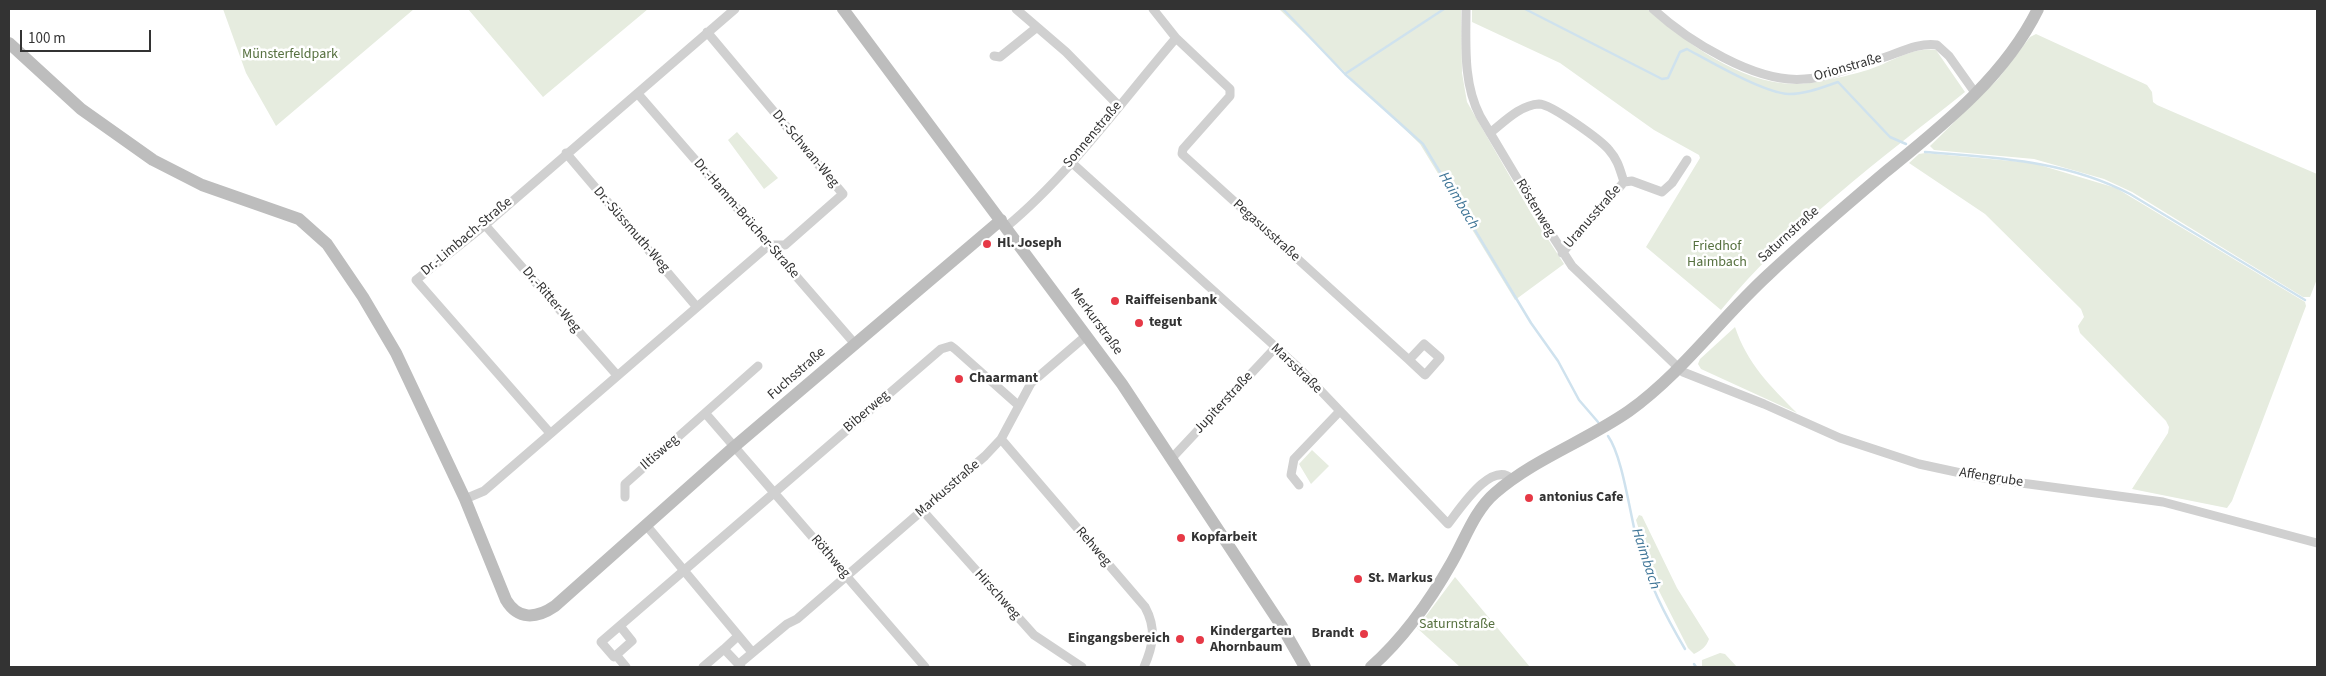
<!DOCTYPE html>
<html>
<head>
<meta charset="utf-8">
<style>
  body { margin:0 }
  #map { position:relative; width:2326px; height:676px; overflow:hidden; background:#fff; font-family:"Source Sans 3",sans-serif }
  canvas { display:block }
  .frame { position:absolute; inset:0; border:10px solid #333; pointer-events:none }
  .scale { position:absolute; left:20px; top:30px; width:131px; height:22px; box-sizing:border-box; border:2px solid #333; border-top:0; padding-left:6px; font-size:15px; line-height:18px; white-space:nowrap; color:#333; -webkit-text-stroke:4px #fff; paint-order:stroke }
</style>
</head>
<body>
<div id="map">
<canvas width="2326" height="676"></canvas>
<div class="frame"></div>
<div class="scale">100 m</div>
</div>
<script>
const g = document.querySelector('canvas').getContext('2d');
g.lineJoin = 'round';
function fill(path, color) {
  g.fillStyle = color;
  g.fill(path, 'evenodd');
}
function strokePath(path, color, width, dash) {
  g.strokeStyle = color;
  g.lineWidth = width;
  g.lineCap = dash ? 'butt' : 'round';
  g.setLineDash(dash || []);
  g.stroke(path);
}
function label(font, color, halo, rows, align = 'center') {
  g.font = font + ' "Source Sans 3",sans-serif';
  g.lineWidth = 5;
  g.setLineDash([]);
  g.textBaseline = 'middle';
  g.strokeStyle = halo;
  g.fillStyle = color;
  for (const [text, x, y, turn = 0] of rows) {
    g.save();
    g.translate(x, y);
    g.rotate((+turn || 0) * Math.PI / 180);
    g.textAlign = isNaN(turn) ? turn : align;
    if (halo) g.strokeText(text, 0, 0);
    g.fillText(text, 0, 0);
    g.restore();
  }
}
fill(new Path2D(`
  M223,9H414L276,126L246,73Z
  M468,9H648L543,97Z
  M1279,9H1461L1462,73L1467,102L1531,213L1564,264L1515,300L1420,144Z
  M1472,9H1647C1686,42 1739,83 1793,84C1810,85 1847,76 1864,71C1887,65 1911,46 1936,50L1965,92C1882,158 1788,228 1721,310L1646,247L1700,158L1699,155L1654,130L1560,63L1472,22Z
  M2036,34L2147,85L2152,92L2153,102L2157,105L2317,174V279L2310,297H2303L2132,192L2104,179L2034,159L1934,150L1930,146L1998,79L2030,37Z
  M737,132L778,178L764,189L728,140Z
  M1925,153L2033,163L2116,188L2305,302L2306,306L2232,501L2227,508L2132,489L2168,433L2169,427L2166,421L2080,333L2078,326L2084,317L2081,309L1985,214L1909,163L1919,154Z
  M1735,327C1747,363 1770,386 1797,413L1701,369L1698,364L1700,359Z
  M1312,450L1329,466L1311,484L1299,464Z
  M1639,515L1642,516L1677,588L1709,639C1706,647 1702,650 1694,654L1688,648L1656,585L1636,520Z
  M1455,577L1530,667H1460L1417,628Z
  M1720,653L1725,654L1737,667H1702V660Z`), '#e6ecdf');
strokePath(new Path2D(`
  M1283,9L1345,74L1423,144L1531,323L1558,361L1579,400L1598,422
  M1525,9L1662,79L1668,78L1680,52L1687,49C1711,62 1764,93 1789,94C1806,94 1823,87 1838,82L1890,137L1906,144
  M1345,74L1444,9
  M1925,152C1996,158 2066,160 2130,194L2305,300
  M1608,436C1623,457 1630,516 1638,544C1648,582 1665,615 1685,649
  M1694,664L1696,667`), '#cfe2ee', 2.5);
strokePath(new Path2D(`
  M1016,9L1066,52L1118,105
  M1153,9L1176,38L1230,89V96L1183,149L1182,154L1409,360
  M1466,9C1466,45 1463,83 1480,116L1539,215L1572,266L1683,372L1764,404L1840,438L1919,464L1984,478L2163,502L2317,543
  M1653,9C1687,40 1756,84 1805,79C1830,77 1855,66 1879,59C1897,54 1918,42 1937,45L1949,56L1976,94
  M707,32L843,194L785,245H769
  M994,56L1000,57L1036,28
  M638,94L855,344
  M1490,133C1504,122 1520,105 1539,104C1551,104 1601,140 1609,150C1618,160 1620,170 1624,182
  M566,153L696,306
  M1071,162L1299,368L1448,524C1460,509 1491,460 1512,479
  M485,225L616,374
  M1006,227C1069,175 1122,101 1176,38
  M1562,253L1624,182L1632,181L1662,192L1672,183L1687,160
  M1424,344L1440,358L1425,375L1409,360Z
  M706,414L925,667
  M550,433L416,280L485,225L735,9
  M1001,439L1145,607C1157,629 1153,646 1144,667
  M1172,458L1275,348
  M1299,485L1291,475L1294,459L1339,412
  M625,497V484L758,366
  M465,499L484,491L769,245
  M923,511L1034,635L1082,667
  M646,525L752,652
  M620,626L632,641L614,657L601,642L941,349L951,346L955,349L1018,405
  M738,636L724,649L741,667
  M616,655L626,667
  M739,664L787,624L797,619L985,456L1001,439L1031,383L1087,335
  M703,667L724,649`), '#d0d0d0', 9);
strokePath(new Path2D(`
  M843,9L1122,384L1281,625L1305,667
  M9,43L81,109L153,160L202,185L299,219L327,244L363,297L396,353L465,499L506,600C518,620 536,619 555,606L735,446L1001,220
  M1371,667C1405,637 1430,601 1452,562C1465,539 1475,510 1495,493C1534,459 1586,441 1629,411C1682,373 1720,319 1768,275C1805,240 1844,207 1883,174C1942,126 2004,78 2038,9`), '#bdbdbd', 12);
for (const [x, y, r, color] of [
  [987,244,5,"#e63946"],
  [1115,301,5,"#e63946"],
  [1139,323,5,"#e63946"],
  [959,379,5,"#e63946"],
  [1529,498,5,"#e63946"],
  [1181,538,5,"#e63946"],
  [1358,579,5,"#e63946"],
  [1364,634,5,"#e63946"],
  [1180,639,5,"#e63946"],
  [1200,640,5,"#e63946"]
]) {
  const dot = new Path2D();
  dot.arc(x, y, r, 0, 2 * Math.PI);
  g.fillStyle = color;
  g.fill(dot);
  strokePath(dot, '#fff', 2);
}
label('14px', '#56703f', '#fff', [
  ["Münsterfeldpark",290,55],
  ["Friedhof",1717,247],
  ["Haimbach",1717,263],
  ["Saturnstraße",1457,625]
]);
label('14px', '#333', '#fff', [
  ["Orionstraße",1848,68,-16],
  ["Sonnenstraße",1093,135,-50],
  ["Dr.-Schwan-Weg",805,149,50],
  ["Röstenweg",1535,208,59],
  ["Uranusstraße",1593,217,-49],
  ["Dr.-Hamm-Brücher-Straße",746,219,49],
  ["Dr.-Süssmuth-Weg",631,230,49],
  ["Pegasusstraße",1266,231,42],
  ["Saturnstraße",1789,235,-42],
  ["Dr.-Limbach-Straße",467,237,-40],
  ["Dr.-Ritter-Weg",551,300,49],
  ["Merkurstraße",1096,322,54],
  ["Marsstraße",1296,369,44],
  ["Fuchsstraße",797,374,-41],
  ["Jupiterstraße",1224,403,-47],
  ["Biberweg",867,412,-41],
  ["Iltisweg",660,453,-41],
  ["Affengrube",1991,478,9],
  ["Markusstraße",948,489,-41],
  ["Rehweg",1093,547,49],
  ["Röthweg",830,557,49],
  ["Hirschweg",997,595,48]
]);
label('bold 14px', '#333', '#fff', [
  ["Hl. Joseph",997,244],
  ["Raiffeisenbank",1125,301],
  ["tegut",1149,323],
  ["Chaarmant",969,379],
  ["antonius Cafe",1539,498],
  ["Kopfarbeit",1191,538],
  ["St. Markus",1368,579],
  ["Kindergarten",1210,632],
  ["Ahornbaum",1210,648],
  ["Brandt",1354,634,"right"],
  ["Eingangsbereich",1170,639,"right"]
], 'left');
label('italic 15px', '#3f7597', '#fff', [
  ["Haimbach",1458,201,59],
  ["Haimbach",1645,559,72]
]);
</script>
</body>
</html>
